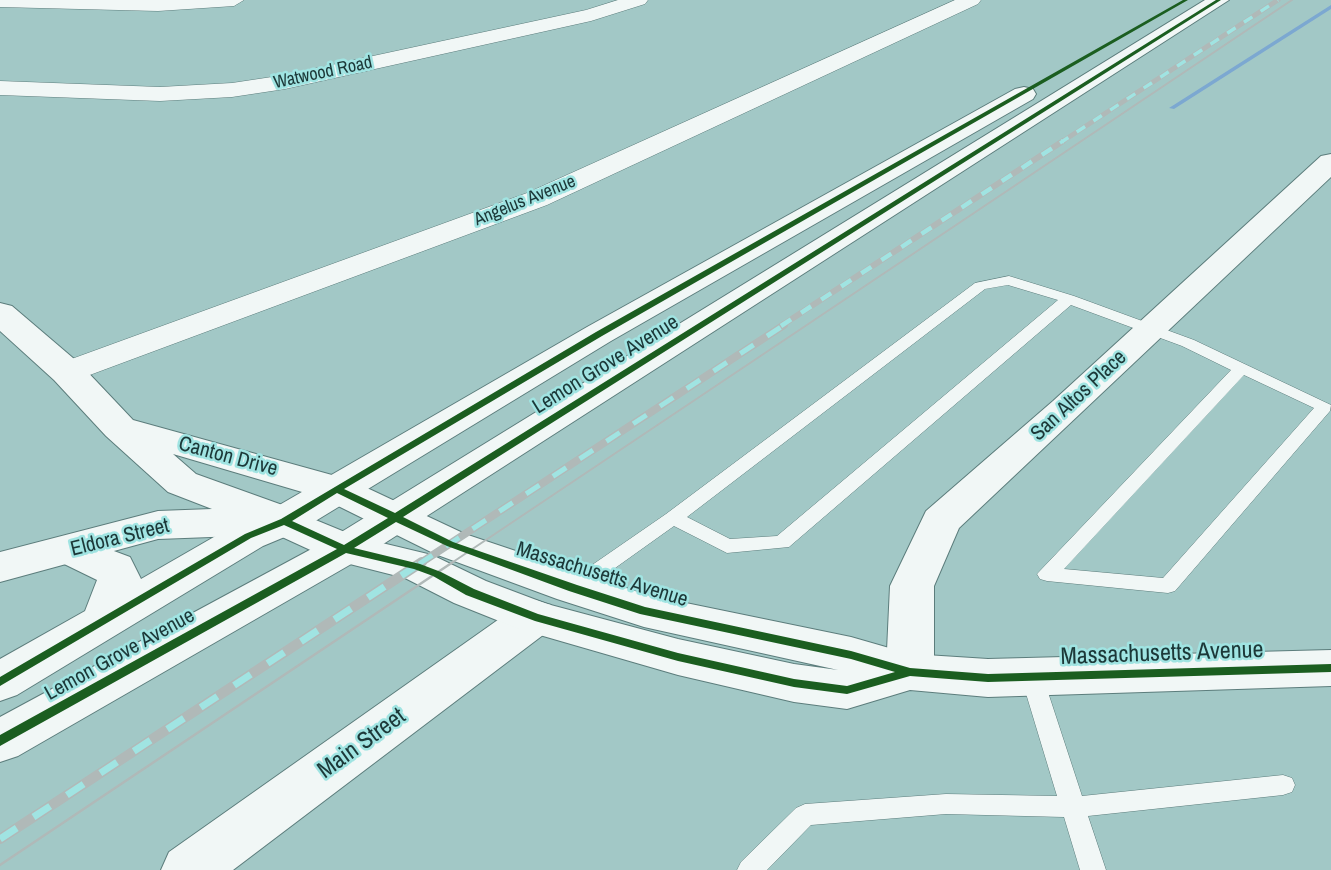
<!DOCTYPE html>
<html>
<head>
<meta charset="utf-8">
<style>
  body { margin:0 }
  canvas { display:block; background:#a2c8c6 }
</style>
</head>
<body>
<canvas width="1331" height="870"></canvas>
<script>
const g = document.querySelector('canvas').getContext('2d');
g.lineJoin = 'round';
function fill(path, color) {
  g.fillStyle = color;
  g.fill(path, 'evenodd');
}
function strokePath(path, color, width, dash) {
  g.strokeStyle = color;
  g.lineWidth = width;
  g.lineCap = dash ? 'butt' : 'round';
  g.setLineDash(dash || []);
  g.stroke(path);
}
function label(font, color, halo, rows, align = 'center') {
  g.font = font + ' "Archivo Narrow",sans-serif';
  g.lineWidth = 5;
  g.setLineDash([]);
  g.textBaseline = 'middle';
  g.strokeStyle = halo;
  g.fillStyle = color;
  for (const [text, x, y, turn = 0] of rows) {
    g.save();
    g.translate(x, y);
    g.rotate((+turn || 0) * Math.PI / 180);
    g.textAlign = isNaN(turn) ? turn : align;
    if (halo) g.strokeText(text, 0, 0);
    g.fillText(text, 0, 0);
    g.restore();
  }
}
fill(new Path2D(`
  M1331,5V9L1174,109L1169,108Z`), '#7ca8d1');
const service = new Path2D(`
  M1009,276L1074,296L1194,340L1331,405L1330,411L1175,591L1168,593L1047,581L1040,579L1037,574L1231,370L1182,346L1071,305L789,547L727,553L674,526L580,593H566L563,588L566,583L666,514L975,283ZM1008,285L1058,300L777,536L730,539L687,517L985,289ZM1244,375L1314,408L1163,578L1064,569Z
  M1032,669L1040,671L1043,677L1082,796L1283,775L1292,778L1295,785L1292,792L1283,795L1088,816L1106,870H1080L1064,817L946,814L811,825L767,870H737L741,862L796,808L805,804L946,794L1057,796L1021,677L1024,671Z`);
const minor = new Path2D(`
  M0,0H244L234,6L158,11L0,7Z
  M618,0H648L645,4L591,21L285,89L232,97L160,101L0,95V81L160,87L232,83L285,75L586,10Z
  M955,0H981L978,4L547,205L79,379L67,382L55,379L50,372L55,365L527,193Z`);
const tertiary = new Path2D(`
  M1331,154V177L959,528L934,586V672L927,685L910,690L893,685L886,672L890,586L926,511L1053,401L1321,156Z
  M0,303L12,306L80,364L133,420L350,480L356,489L350,498L336,502L173,454L196,474L299,511L305,521L299,531C286,534 276,532 264,535L158,539L0,582V552L158,511L212,509L168,492L106,436L54,380L0,331Z
  M535,600L551,605L558,617L551,629L233,870H161L169,852L519,605Z`);
const secondary = new Path2D(`
  M336,476L350,480L465,534L647,595L851,637L910,654L988,659L1331,650V686L988,697L910,690L847,709L794,702L678,675L519,629L454,603L405,578L330,559L269,531L263,521L269,511L284,507L357,537L432,555L486,581L547,604L678,639L794,664L838,670L644,627L557,599L435,554L322,498L316,489L322,480Z`);
const primary = new Path2D(`
  M1205,0H1229L360,559L18,756L0,762V717L330,539Z
  M1024,87L1033,89L1036,94L1033,99L611,341L299,531L263,546L17,695L0,701V659L85,611L97,580L56,560L49,550L56,540L71,535L130,557L141,579L233,526L269,511L587,327L1015,89Z`);
strokePath(service, '#5c7d7c', 1);
strokePath(minor, '#5c7d7c', 1);
strokePath(tertiary, '#5c7d7c', 2);
strokePath(secondary, '#5c7d7c', 2);
strokePath(primary, '#5c7d7c', 2);
fill(service, '#f1f7f6');
fill(minor, '#f1f7f6');
fill(tertiary, '#f1f7f6');
fill(secondary, '#f1f7f6');
fill(primary, '#f1f7f6');
strokePath(new Path2D(`
  M450,564L1292,0`), '#b0b9b8', 2);
strokePath(new Path2D(`
  M0,865L453,562`), '#b0b9b8', 2.5);
const railFar3 = new Path2D(`
  M1060,143L1278,0`);
const railFar2 = new Path2D(`
  M781,326L1063,141`);
const railFar1 = new Path2D(`
  M419,564L784,325`);
const rail = new Path2D(`
  M0,839L422,562`);
strokePath(railFar3, '#b0b9b8', 5);
strokePath(railFar2, '#b0b9b8', 6);
strokePath(railFar1, '#b0b9b8', 8);
strokePath(rail, '#b0b9b8', 10);
strokePath(railFar3, '#a0e4e2', 3.5, [10]);
strokePath(railFar2, '#a0e4e2', 4.5, [12]);
strokePath(railFar1, '#a0e4e2', 5, [16]);
strokePath(rail, '#a0e4e2', 7, [20]);
fill(new Path2D(`
  M1183,0H1188L602,336L344,489L395,513L1216,0H1221L403,517L453,542L577,585L645,607L851,651L910,668L988,674L1331,664V672L988,682L910,676L847,694L794,687L678,661L535,621L466,595L433,576L414,569L346,553L0,746V735L337,549L284,525L251,538L0,686V677L245,534L281,519L596,332ZM337,493L388,518L344,545L292,521ZM396,522L447,546L569,591L640,614L851,659L895,672L847,686L794,679L678,653L538,614L474,589L441,572L420,564L354,548Z`), '#1b5e20');
label('18px', '#1c3838', '#a0e4e2', [
  ["Watwood Road",323,73,-12],
  ["Angelus Avenue",525,201,-22]
]);
label('21px', '#1c3838', '#a0e4e2', [
  ["Lemon Grove Avenue",606,365,-32],
  ["San Altos Place",1079,396,-43],
  ["Canton Drive",228,457,15],
  ["Eldora Street",120,538,-14],
  ["Massachusetts Avenue",602,575,17],
  ["Lemon Grove Avenue",120,655,-29]
]);
label('24px', '#1c3838', '#a0e4e2', [
  ["Massachusetts Avenue",1162,654,-2],
  ["Main Street",362,744,-36]
]);
</script>
</body>
</html>
